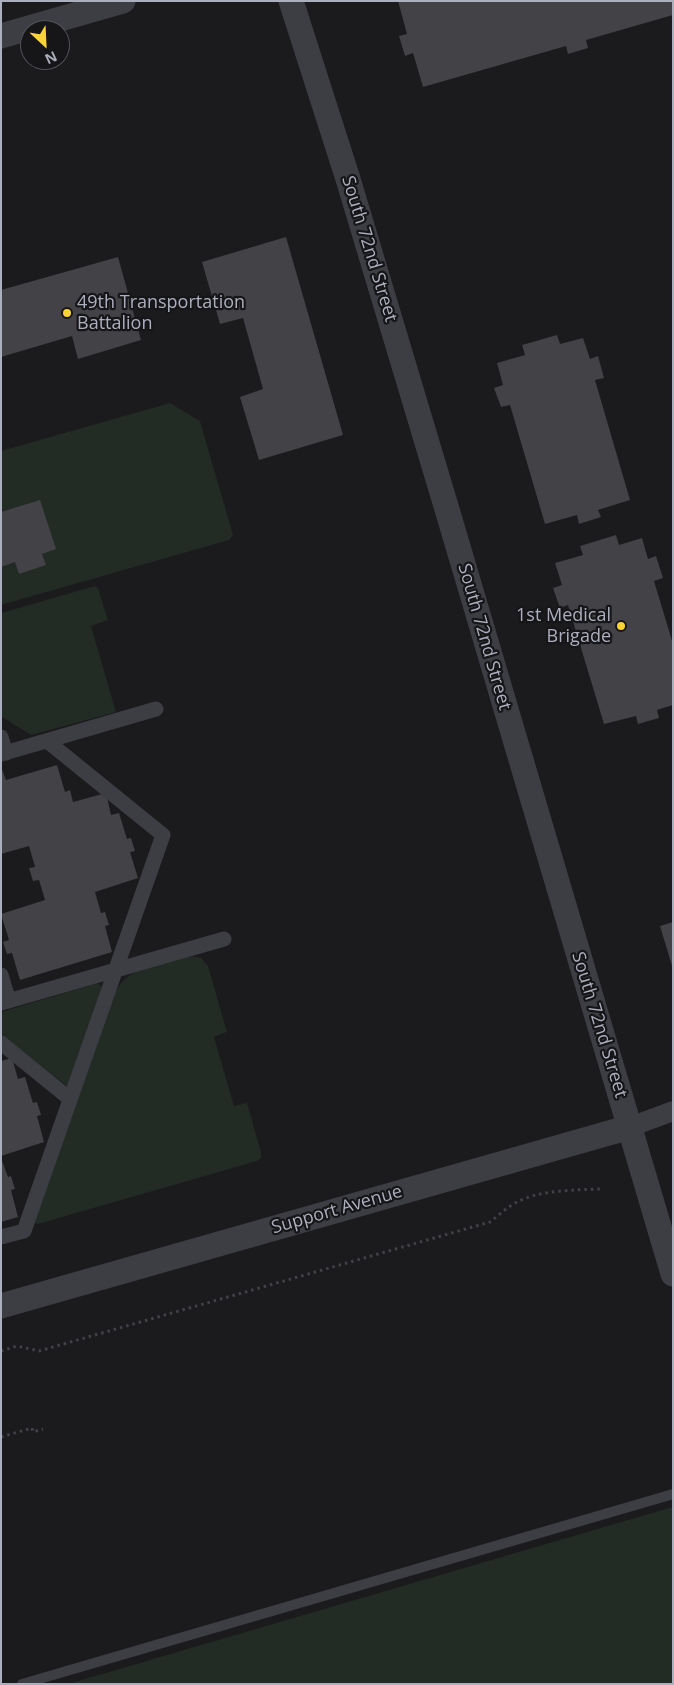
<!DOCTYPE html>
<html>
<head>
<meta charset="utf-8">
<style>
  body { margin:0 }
  #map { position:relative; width:674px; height:1685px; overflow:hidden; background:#1b1a1d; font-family:"Open Sans",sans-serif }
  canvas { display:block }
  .frame { position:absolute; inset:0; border:2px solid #acafbd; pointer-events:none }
  .north { position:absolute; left:20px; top:20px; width:50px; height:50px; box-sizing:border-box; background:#161518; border:1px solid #52535a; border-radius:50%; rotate:155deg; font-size:14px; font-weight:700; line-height:20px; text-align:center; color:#acafbd }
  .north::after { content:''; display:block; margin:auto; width:18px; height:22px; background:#fad436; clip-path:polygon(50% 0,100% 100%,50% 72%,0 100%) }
</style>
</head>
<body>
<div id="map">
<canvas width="674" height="1685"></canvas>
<div class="frame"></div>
<div class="north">N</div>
</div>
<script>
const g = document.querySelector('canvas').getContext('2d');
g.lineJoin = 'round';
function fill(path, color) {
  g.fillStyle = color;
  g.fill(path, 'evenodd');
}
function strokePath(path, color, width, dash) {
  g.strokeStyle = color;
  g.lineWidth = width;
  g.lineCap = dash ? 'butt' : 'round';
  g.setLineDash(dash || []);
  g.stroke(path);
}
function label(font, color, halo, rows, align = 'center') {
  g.font = font + ' "Open Sans",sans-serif';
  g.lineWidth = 4.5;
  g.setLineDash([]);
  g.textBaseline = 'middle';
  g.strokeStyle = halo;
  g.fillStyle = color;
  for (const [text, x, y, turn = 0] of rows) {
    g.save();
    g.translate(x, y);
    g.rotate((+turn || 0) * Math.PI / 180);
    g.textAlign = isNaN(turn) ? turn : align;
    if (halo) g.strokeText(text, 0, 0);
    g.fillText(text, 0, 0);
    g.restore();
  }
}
fill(new Path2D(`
  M170,403L200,421L233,535L229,540L1,605V451Z
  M95,586L98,588L108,620L91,626L116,712L31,735L2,717L1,714V613Z
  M191,956L201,958L208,966L227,1032L214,1037L234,1106L247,1103L261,1152V1158L257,1161L38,1224L35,1223L33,1220L113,996C119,984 124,978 136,972Z
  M98,983L102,988L67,1086L1,1035V1012Z
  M669,1508H673V1684H68Z`), '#222b24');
fill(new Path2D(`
  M398,1H673V15L586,40L588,48L568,54L566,46L423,87L413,53L405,56L399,36L407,34Z
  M286,237L343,435L259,460L240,397L263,389L243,318L220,324L202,262Z
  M118,257L141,340L78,359L72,336L1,357V290Z
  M557,335L560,344L583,338L590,359L598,356L604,378L595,380L630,500L598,510L601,517L579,524L577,515L545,524L510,405L501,407L494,388L503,385L497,363L525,355L522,345Z
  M40,500L56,549L42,554L46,565L19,574L15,562L1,567V512Z
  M616,535L619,545L642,538L648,559L656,556L663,578L654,581L673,644V705L657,710L659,718L638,724L636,716L604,724L568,605L560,608L553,588L562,585L555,563L583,555L580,546Z
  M57,765L65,792L70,790L73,802L106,793L111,815L119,813L127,839L131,838L135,851L130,852L138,878L95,892L101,913L105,912L109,925L105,926L112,952L20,980L12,953L7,954L3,942L9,940L1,914L45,900L39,880L33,881L29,868L35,867L29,846L1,854V767L6,780Z
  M673,922V966H672L660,926Z
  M12,1058L18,1079L25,1077L33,1103L37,1102L41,1115L37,1116L44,1142L1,1156V1061Z
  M1,1158L8,1177L11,1176L15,1189L11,1190L18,1217L1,1222Z`), '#424247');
strokePath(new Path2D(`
  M1,1351L17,1346L39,1351L490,1222C498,1216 506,1208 515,1203C538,1190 574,1190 600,1189
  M1,1437L32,1428L33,1432L43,1429`), '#414249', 3, [2.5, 4]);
strokePath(new Path2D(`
  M22,1684L673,1494`), '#3d3d44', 10);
strokePath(new Path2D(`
  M1,737L6,753
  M1,754L156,709
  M1,975L9,1001
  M1,1003L224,939
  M1,1043L70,1099
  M1,1237L24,1231L163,835L47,741`), '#3d3d44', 15);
strokePath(new Path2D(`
  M630,1127L673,1111`), '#3d3d44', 20);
strokePath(new Path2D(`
  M291,1L348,179L446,506L673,1274
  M1,36L123,1
  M1,1306L630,1127`), '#3d3d44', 25);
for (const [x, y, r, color] of [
  [67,313,5,"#fad436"],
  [621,626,5,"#fad436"]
]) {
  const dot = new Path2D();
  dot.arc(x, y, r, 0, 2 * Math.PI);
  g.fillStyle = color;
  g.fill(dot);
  strokePath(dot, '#161518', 2);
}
label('18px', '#acafbd', '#161518', [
  ["South 72nd Street",369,249,73],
  ["South 72nd Street",484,637,74],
  ["South 72nd Street",599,1025,73],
  ["Support Avenue",337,1210,-16]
]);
label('18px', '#acafbd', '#161518', [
  ["49th Transportation",77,303],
  ["Battalion",77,324],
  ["1st Medical",611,616,"right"],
  ["Brigade",611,637,"right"]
], 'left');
</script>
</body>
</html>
